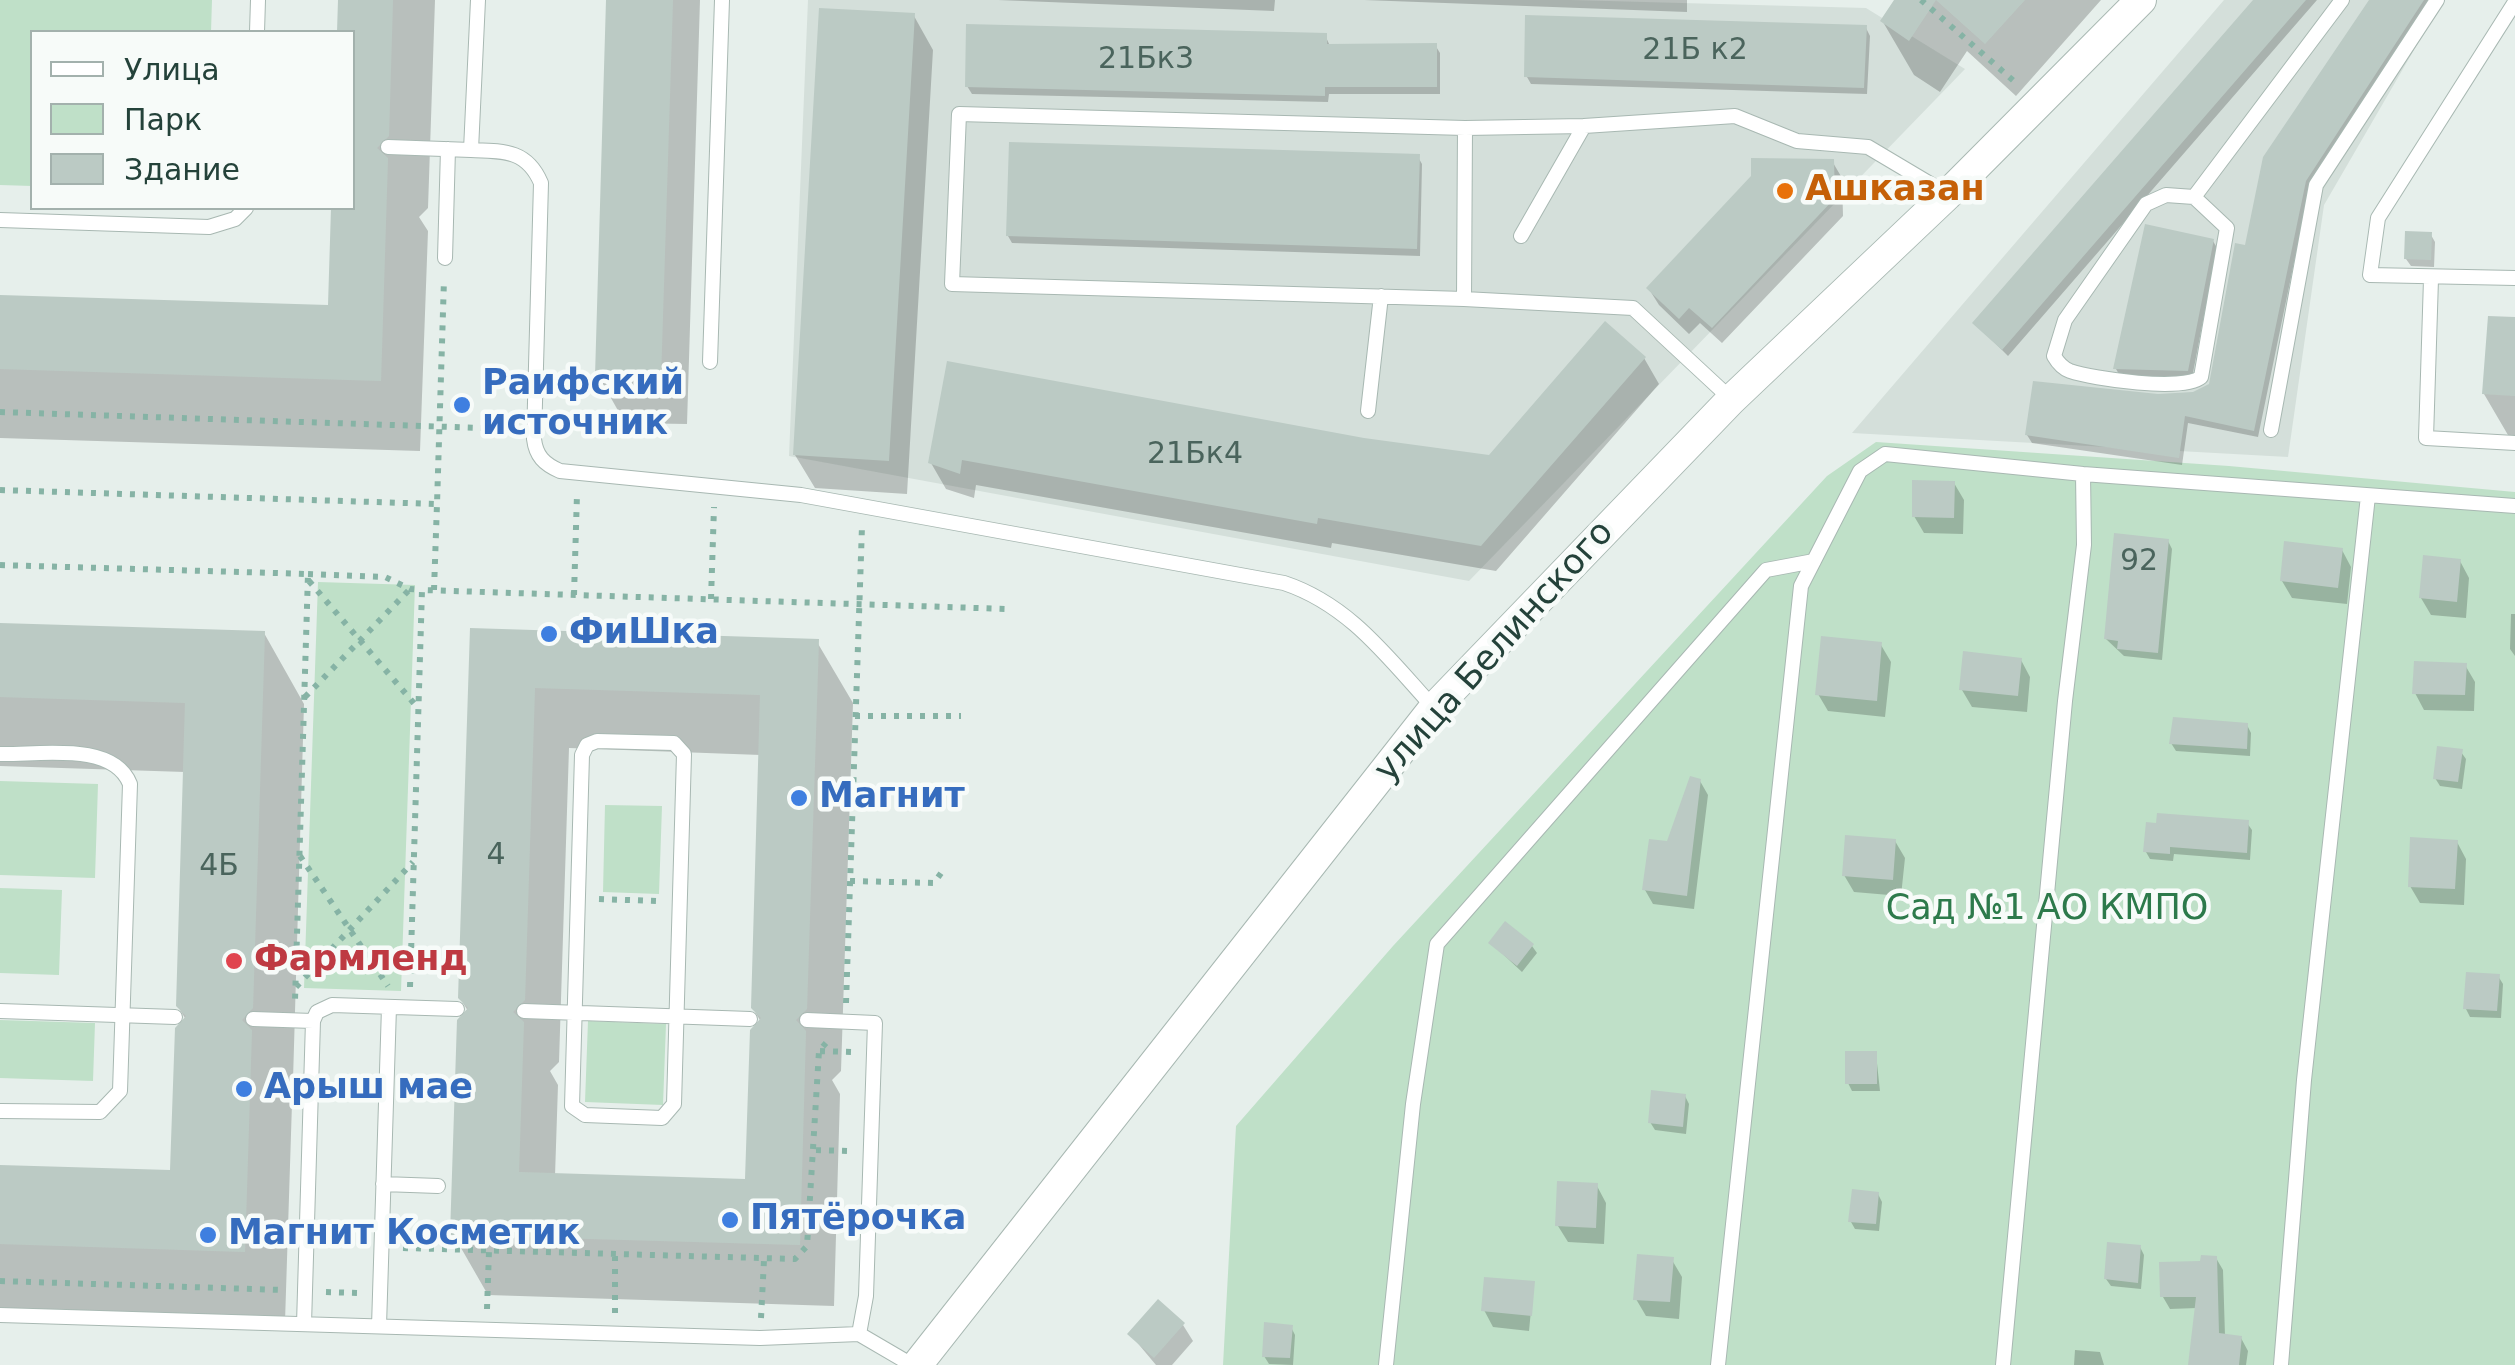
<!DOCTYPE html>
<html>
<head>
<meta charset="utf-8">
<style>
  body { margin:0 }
  #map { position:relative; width:2515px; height:1365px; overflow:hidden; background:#e6efeb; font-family:"DejaVu Sans",sans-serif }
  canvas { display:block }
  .legend { position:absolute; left:30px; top:30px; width:325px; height:180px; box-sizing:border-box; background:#f7fbf9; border:2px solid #a3b1ad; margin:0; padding:12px 18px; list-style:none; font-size:30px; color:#24423a }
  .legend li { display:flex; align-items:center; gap:20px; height:50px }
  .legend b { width:50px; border:2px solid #a3b1ad }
</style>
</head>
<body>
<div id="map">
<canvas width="2515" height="1365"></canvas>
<ul class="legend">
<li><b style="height:12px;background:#fff"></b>Улица</li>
<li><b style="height:28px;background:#bfe0c8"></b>Парк</li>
<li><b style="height:28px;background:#bbcac4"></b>Здание</li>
</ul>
</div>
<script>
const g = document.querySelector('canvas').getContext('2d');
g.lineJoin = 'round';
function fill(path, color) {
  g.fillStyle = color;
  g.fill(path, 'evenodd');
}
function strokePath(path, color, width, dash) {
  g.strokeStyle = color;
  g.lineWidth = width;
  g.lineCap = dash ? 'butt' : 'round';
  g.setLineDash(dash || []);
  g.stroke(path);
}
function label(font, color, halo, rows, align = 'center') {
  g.font = font + ' "DejaVu Sans",sans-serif';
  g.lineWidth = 9;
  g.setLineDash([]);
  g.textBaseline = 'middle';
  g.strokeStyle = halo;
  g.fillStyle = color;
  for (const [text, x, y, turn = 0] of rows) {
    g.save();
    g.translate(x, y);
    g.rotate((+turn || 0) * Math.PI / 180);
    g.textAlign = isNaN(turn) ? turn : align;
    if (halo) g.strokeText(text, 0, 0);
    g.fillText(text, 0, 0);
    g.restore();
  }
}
fill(new Path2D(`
  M808,0H1572L1866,8L1965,69L1469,581L789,456Z
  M2224,0H2443L2324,205L2288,457L1852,433Z`), '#d4dfda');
fill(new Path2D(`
  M0,0H212L211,32H32V186L0,185Z
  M1876,442L2229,466L2515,492V1365H1223L1236,1126L1393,946L1827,476Z
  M318,582L415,585L401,991L304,988Z
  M0,781L98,784L95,878L0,875Z
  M605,805L662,806L659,894L603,892Z
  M0,888L62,890L59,975L0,973Z
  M0,1020L95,1023L93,1081L0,1078Z
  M588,1021L666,1024L663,1105L585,1102Z`), '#bfe0c8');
fill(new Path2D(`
  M340,0H435L428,208L419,217L428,231L420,451L0,438V297L331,307L334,208H352V32H339Z
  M609,0H700L687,424L625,423L598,375Z
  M998,0H1275L1274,11Z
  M1364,0H1687V12Z
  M1898,0H2101L2016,96L1967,51L1940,92L1914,75L1883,22Z
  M2256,0H2317L2008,356L1975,323Z
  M2372,0H2437L2309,190L2258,437L2188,423L2182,465L2032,443L2027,435L2158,397L2194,394L2211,386L2247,248Z
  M914,16L933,50L907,494L815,488L795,455Z
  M1866,28L1870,36L1867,94L1531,84L1527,77Z
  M1325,35L1330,46L1435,45L1440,53V94H1329L1328,102L972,94L967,86Z
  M1418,157L1422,164L1420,256L1012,243L1008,236Z
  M1832,161L1842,178L1843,216L1722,343L1700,323L1689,334L1659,305L1649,289Z
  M2431,235L2435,242L2434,267L2411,266L2406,259Z
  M2213,241L2217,248L2192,378L2120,376L2116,369Z
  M2515,319V447L2484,394Z
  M1644,358L1659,384L1496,571L1332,543L1331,548L976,485L974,498L946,489L931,463L949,364L1363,440L1490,457Z
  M1954,483L1964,500L1963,534L1924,533L1914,516Z
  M2168,541L2172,549L2162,660L2124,656L2106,639Z
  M2342,550L2351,567L2347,604L2292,598L2282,581Z
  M2460,561L2469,578L2466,618L2431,615L2421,598Z
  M2511,614H2515V656L2510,649Z
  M0,625L264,633L304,704L293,1080L284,1089L292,1103L285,1322L0,1313V1167L173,1172L186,1020L178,1006L185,772L0,766Z
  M472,631L817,642L853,703L841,1071L832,1080L840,1094L834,1306L488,1295L453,1234L468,1011L460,998ZM569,748L761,755L753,1008L761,1022L748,1182L555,1176L558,1085L550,1071L559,1062Z
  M1881,645L1891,662L1885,717L1828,711L1818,694Z
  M2021,660L2030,677L2027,712L1972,707L1962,690Z
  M2465,665L2475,682L2474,711L2424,710L2415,693Z
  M2247,725L2251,733L2250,756L2176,751L2171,743Z
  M2461,752L2466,759L2462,789L2440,786L2435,778Z
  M1700,781L1708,795L1694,909L1653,904L1645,890Z
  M2247,823L2252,830L2250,860L2174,854L2173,861L2150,859L2146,852Z
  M1895,841L1905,858L1901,896L1854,892L1844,875Z
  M2457,842L2466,859L2464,905L2420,903L2410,886Z
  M1491,943L1532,946L1537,953L1522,972Z
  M2498,976L2503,984L2501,1018L2470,1017L2466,1009Z
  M1876,1054L1880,1091H1852L1848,1083Z
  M1685,1096L1689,1104L1686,1134L1655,1130L1650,1122Z
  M1597,1186L1606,1203L1604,1244L1568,1242L1558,1226Z
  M1878,1194L1882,1202L1879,1231L1855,1229L1851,1222Z
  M2140,1247L2144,1255L2141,1289L2111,1286L2106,1279Z
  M2216,1258L2223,1270L2225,1336L2241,1338L2248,1351L2246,1365H2191L2197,1308L2170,1309L2163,1297Z
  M1672,1260L1682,1277L1679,1319L1646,1316L1636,1299Z
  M1532,1300L1529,1331L1493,1327L1484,1310Z
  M1183,1325L1193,1341L1172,1365H1156L1130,1334Z
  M1291,1327L1295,1335L1293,1365L1269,1364L1264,1356Z
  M2075,1350L2100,1352L2104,1365H2074Z`), '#0003');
fill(new Path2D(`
  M338,0H393L389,136L377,148L388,158L381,381L0,369V295L328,305L331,208H352V32H337Z
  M606,0H673L661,378L595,376Z
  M1894,0H2025L1985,44L1936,0L1909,41L1880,21Z
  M2253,0H2306L2002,350L1972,323Z
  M2369,0H2424L2306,181L2254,431L2185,416L2179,458L2025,435L2033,381L2158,394L2193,392L2209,384L2235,243L2245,245L2263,157Z
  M819,8L915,13L889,461L793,455Z
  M1525,15L1867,25L1864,88L1524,77Z
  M966,24L1327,33V44L1437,43V87H1325V96L965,87Z
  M1009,142L1420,154L1417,249L1006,236Z
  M1751,158L1834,159L1835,198L1712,328L1689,308L1679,319L1646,288L1751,176Z
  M2145,224L2214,239L2188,371L2113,369Z
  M2405,231L2432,232L2431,260L2404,259Z
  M2488,316L2515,317V396L2482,394Z
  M1605,321L1646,357L1481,546L1318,518L1317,524L962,460L960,474L928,463L947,361L1364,438L1489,455Z
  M1912,480L1955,481L1954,518L1912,517Z
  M2114,533L2169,539L2158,653L2117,649L2118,641L2104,639Z
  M2284,541L2343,548L2338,588L2280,581Z
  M2423,555L2461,559L2457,602L2419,598Z
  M0,623L265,631L253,1008L242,1020L252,1030L245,1252L0,1244V1165L170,1170L175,1028L186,1016L176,1006L185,703L0,697Z
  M470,628L819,639L807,1009L796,1020L806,1031L800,1245L450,1235L457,1020L468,1008L458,998ZM535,688L760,695L751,1008L761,1018L750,1030L745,1179L519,1172L524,1022L513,1012L525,1000Z
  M1821,636L1882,642L1877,701L1815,695Z
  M1963,651L2022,658L2018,696L1959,690Z
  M2414,661L2467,663L2465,695L2412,694Z
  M2173,717L2248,723L2247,749L2169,744Z
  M2437,746L2463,749L2458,782L2433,779Z
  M1690,776L1701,779L1687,896L1642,890L1649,839L1667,841Z
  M2157,813L2249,820L2247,853L2170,847V854L2143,852L2146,822L2156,823Z
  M1845,835L1896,839L1893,880L1842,876Z
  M2410,837L2458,840L2455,889L2408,887Z
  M1505,921L1534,944L1517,966L1488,943Z
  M2466,972L2500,974L2497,1011L2463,1009Z
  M1845,1051H1877V1084H1845Z
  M1651,1090L1686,1094L1683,1127L1648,1123Z
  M1557,1181L1598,1183L1596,1228L1555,1226Z
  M1852,1189L1879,1192L1876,1224L1848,1222Z
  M2107,1242L2141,1245L2138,1283L2104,1279Z
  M1637,1254L1674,1257L1670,1302L1633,1300Z
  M2201,1255L2217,1256L2219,1333L2242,1336L2239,1365H2188L2196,1297H2160L2159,1262L2200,1261Z
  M1484,1277L1535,1281L1532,1316L1481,1311Z
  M1158,1299L1185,1323L1154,1358L1127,1334Z
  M1264,1322L1293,1325L1290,1358L1262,1357Z`), '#bbcac4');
const service = new Path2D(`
  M478,0L471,150C504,151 527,150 541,183L534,439C536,456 544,464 560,471L801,495L1284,583C1350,605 1388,658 1434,708
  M2515,2L2378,218L2370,275L2515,278
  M257,32L258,0
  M1584,126L1735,116L1797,141L1868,147L1947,194
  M388,147L471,150
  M2166,195L2194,197L2227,228L2201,377C2184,392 2093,379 2070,371C2062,368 2058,363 2054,356L2065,320L2146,204Z
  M2194,197L2342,0
  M0,220L209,227L235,219L246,208
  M1521,236L1584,126L1465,128L959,114L952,284L1464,299L1633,308L1731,399
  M445,258L448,149
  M2431,279L2426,438L2515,443
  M1464,299L1465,128
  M710,362L722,0
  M1368,411L1381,296
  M2271,430L2316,185L2437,0
  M597,741L674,743L684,754L674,1104L662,1118L585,1115L572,1106L582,755L587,745Z
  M0,754C39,755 113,741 130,784L120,1091L100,1112L0,1111
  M0,1011L175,1017
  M524,1011L750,1019
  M253,1019L313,1021L317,1012L332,1005L457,1009
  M807,1020L875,1023L866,1296L859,1334
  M383,1184L438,1186
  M0,1315L760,1338L859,1334L912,1365
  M304,1324L313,1021
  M379,1326L389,1007
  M1386,1365L1413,1104L1437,944L1766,570L1814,561
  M1718,1365L1801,586L1860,471L1885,454L2083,474L2515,506
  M2003,1365L2065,701L2084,545L2083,474
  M2281,1365L2304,1080L2368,496`);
const tertiary = new Path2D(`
  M917,1365L1434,708L1731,400L1947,195L2141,0`);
strokePath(service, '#a8b8b2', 16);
strokePath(tertiary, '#a8b8b2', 32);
strokePath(new Path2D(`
  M1921,0L2015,82
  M0,412L513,429
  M0,490L437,504L444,279
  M0,565L308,574L295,1000
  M308,574L385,577L410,589L422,590
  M309,581L418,708
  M434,590L437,504
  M574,595L577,494
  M711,599L714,507
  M305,697L410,589
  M855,716H961
  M300,856L388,986
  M850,881L934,883L944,869
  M599,899L656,901
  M296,987L413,862
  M410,987L422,590L1008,609
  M846,1003L862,526
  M820,1051L853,1052
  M816,1150L849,1151
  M403,1248L795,1259L807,1246L819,1051L826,1043
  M0,1281L284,1290
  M326,1292L359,1293
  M487,1309L489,1251
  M615,1313V1255
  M761,1318L764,1260`), '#86b3a5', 6, [5, 8]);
strokePath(service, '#fff', 14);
strokePath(tertiary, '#fff', 30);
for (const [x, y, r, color] of [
  [1785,191,10,"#e8710a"],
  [462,405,10,"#3f7fe0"],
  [549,634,10,"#3f7fe0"],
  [799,798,10,"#3f7fe0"],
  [234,961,10,"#e0444e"],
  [244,1089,10,"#3f7fe0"],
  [730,1220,10,"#3f7fe0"],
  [208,1235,10,"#3f7fe0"]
]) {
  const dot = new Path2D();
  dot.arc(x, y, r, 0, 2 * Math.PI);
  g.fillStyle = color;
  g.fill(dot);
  strokePath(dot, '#f7fbf9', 4);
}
label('30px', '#4a645c', null, [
  ["21Б к2",1695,51],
  ["21Бк3",1146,60],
  ["21Бк4",1195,455],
  ["92",2139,562],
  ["4",496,856],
  ["4Б",219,867]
]);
label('bold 35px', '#c56008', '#f7fbf9', [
  ["Ашказан",1805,191]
], 'left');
label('bold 35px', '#366cbe', '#f7fbf9', [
  ["Раифский",482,385],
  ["источник",482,425],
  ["ФиШка",569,634],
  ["Магнит",819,798],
  ["Арыш мае",264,1089],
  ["Пятёрочка",750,1220],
  ["Магнит Косметик",228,1235]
], 'left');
label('35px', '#24423a', '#f7fbf9', [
  ["улица Белинского",1495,652,-48]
]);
label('35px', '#2d7a4b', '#f7fbf9', [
  ["Сад №1 АО КМПО",2047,910]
]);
label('bold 35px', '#be3a42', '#f7fbf9', [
  ["Фармленд",254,961]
], 'left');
</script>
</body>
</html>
